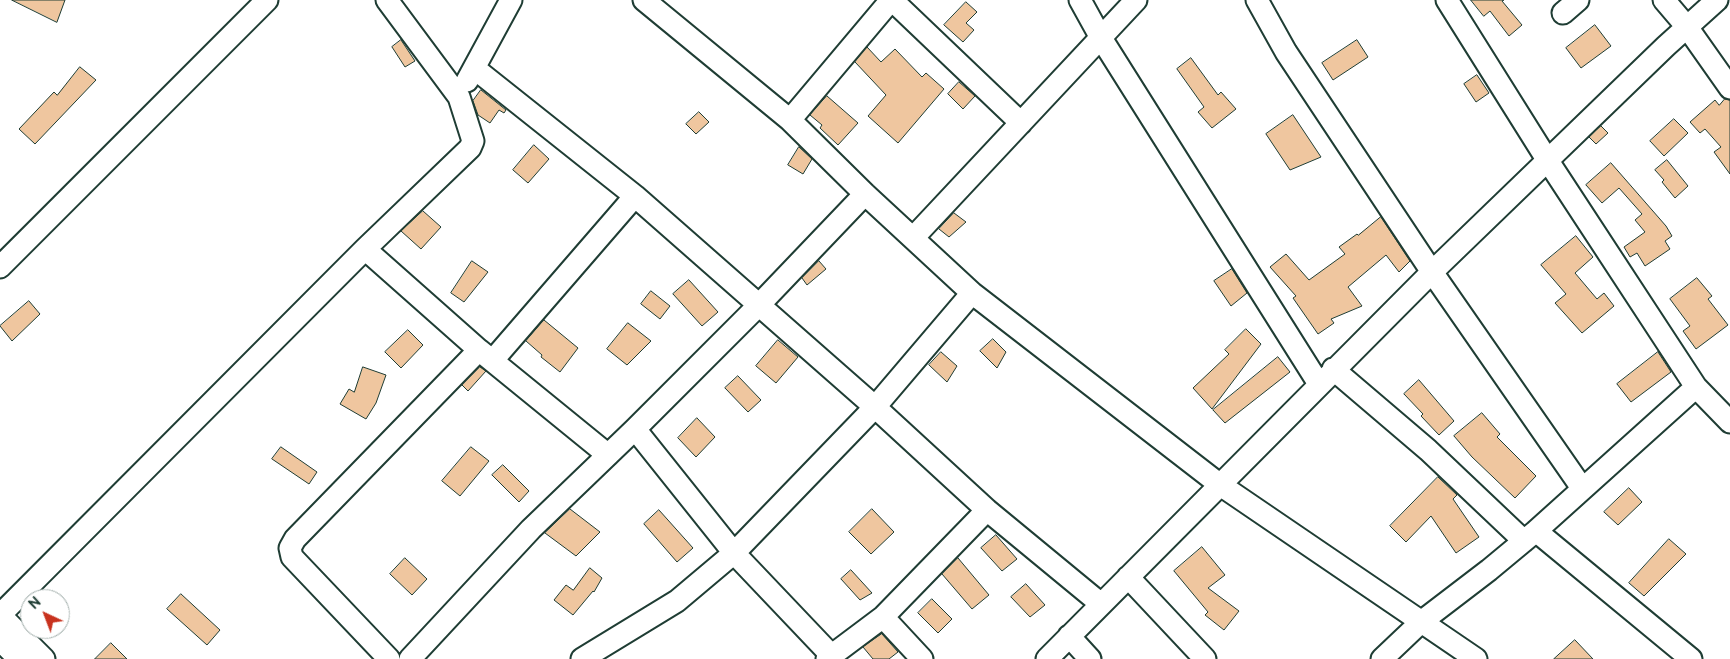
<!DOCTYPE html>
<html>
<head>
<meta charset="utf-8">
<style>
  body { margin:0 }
  #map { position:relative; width:1730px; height:659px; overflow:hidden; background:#fff; font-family:"Balsamiq Sans",sans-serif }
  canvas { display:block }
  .north { position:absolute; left:20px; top:589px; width:50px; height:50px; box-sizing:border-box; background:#fff; border:1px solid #a5b1ae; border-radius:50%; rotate:317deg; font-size:14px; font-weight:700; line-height:20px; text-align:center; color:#1f3d34 }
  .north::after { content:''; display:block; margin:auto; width:18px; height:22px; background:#c8321e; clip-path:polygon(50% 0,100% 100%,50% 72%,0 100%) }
</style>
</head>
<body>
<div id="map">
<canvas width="1730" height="659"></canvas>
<div class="north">N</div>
</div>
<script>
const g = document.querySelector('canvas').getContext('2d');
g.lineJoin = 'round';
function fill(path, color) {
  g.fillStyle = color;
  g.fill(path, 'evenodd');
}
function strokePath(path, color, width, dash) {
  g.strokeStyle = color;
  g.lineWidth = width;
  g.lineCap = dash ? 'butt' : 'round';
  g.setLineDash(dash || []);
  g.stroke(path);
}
const building = new Path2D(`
  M12,0H65L57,22Z
  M1471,0H1504L1502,1L1522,25L1509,36L1490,11L1484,16Z
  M966,2L977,12L966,23L974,30L963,42L944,25Z
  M1595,25L1611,46L1581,68L1566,48Z
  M401,40L415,61L405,67L392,47Z
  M1357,40L1368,57L1333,80L1322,63Z
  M867,47L881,62L895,49L922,77L926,73L944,89L898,143L868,116L886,95L855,62Z
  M1191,58L1218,95L1221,92L1236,109L1212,128L1198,112L1204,107L1177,69Z
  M80,67L96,80L35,144L19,129L54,92L57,95Z
  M1477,75L1489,93L1476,102L1464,84Z
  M959,82L975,96L963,109L948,94Z
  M481,90L506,110L504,113L499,110L490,123L478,115L473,101Z
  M827,96L858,123L838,145L820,128L822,125L810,115Z
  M1725,99L1730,100V174L1714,152L1721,147L1705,129L1700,133L1690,122L1715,100L1719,105Z
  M699,112L709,122L696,134L686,124Z
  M1293,115L1321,157L1290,170L1266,134Z
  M1674,119L1688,133L1664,156L1650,141Z
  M1601,126L1608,133L1596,144L1589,137Z
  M534,145L549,159L528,183L513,170Z
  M799,147L812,159L803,174L788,165Z
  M1667,160L1688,186L1675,198L1662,182L1664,180L1655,170Z
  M1611,163L1666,226L1672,236L1665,241L1670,249L1645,266L1637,253L1630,257L1624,247L1645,232L1635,220L1642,214L1619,188L1602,203L1586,185Z
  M423,211L441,227L421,249L401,231Z
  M954,213L966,222L949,237L939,229Z
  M1381,217L1410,261L1399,272L1386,255L1348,287L1362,306L1331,319L1334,323L1318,334L1293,298L1296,296L1270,267L1286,254L1309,280L1345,254L1339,247L1357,234L1358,235Z
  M1576,236L1593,257L1575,273L1597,299L1604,293L1614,306L1582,333L1555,303L1566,294L1541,265Z
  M472,261L488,272L464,302L451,293Z
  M819,261L826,269L807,285L802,278Z
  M1232,269L1247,293L1231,306L1214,281Z
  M1697,278L1712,296L1708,299L1728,325L1696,349L1683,331L1690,326L1670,299Z
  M689,280L718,312L702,326L673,294Z
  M651,291L670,306L660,319L641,304Z
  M29,301L40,314L12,341L0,326Z
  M544,320L578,348L560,372L541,357L542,355L526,341Z
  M628,323L651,341L627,365L607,349Z
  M1246,329L1261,344L1212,409L1193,388L1229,354L1225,350Z
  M408,330L423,345L401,368L385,352Z
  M993,339L1006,352L997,368L980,351Z
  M778,340L798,357L776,383L756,366Z
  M941,352L957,366L947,382L929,365Z
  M1658,352L1671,372L1631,402L1617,384Z
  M1278,357L1290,372L1225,423L1213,410Z
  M363,367L386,375L376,403L366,419L340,404L349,389L354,392Z
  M480,367L486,371L468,391L462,385Z
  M738,376L761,400L748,412L725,388Z
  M1419,380L1454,421L1439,435L1421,416L1423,414L1404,394Z
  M1482,413L1500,434L1497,437L1536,476L1515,498L1472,457L1454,436Z
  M697,418L715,437L696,457L678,438Z
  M281,447L317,472L309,484L272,459Z
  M471,447L489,461L460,496L442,481Z
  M503,465L529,491L519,502L492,475Z
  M1438,477L1457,495L1453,499L1479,537L1456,553L1431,516L1406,542L1390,526Z
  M1629,488L1642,502L1618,525L1604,512Z
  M570,509L600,532L576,556L545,533Z
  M872,509L894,532L871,554L849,532Z
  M659,510L693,548L677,562L644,524Z
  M996,535L1017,559L1002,571L981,548Z
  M1669,539L1686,554L1644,596L1629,583Z
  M1202,547L1225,575L1208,588L1239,611L1224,630L1205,615L1208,612L1174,571Z
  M405,558L427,579L412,595L390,574Z
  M958,558L989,595L972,609L942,574Z
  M590,568L602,578L594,592L593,591L573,615L554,600L566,585L573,590Z
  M851,570L872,593L860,600L841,579Z
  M1026,584L1045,605L1030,617L1011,597Z
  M181,594L220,630L207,645L167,609Z
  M932,599L952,619L938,633L918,613Z
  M882,634L898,652L889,659H873L863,647Z
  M1575,640L1593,659H1554Z
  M111,643L127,659H95Z`);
fill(building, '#efc69f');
strokePath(building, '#1f3d34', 1);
const minor = new Path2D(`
  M644,0L790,120L865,194L972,293L1219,484L1476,659
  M892,0L1021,123
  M1080,0L1101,38L1319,384
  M1257,0L1286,52L1432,272L1582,488
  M1447,0L1548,161L1696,387L1730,422
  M1664,0L1687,27L1730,88
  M1563,13L1578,0
  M474,68L635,196L875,407L987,510L1101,604
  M467,81L511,0
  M790,120L891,0
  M913,238L1136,0
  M365,249L479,350L608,455
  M0,267L267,0
  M493,360L635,196
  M1333,369L1428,450L1524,541
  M635,429L734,553L831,655
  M1536,531L1691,659
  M1128,577L1205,659
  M0,615L365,249L470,148L473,141L459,97L387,0
  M0,615L44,659
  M883,617L922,659
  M1069,636L1090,659
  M0,640L19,659
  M389,659L292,557L290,548L295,539L479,350
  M410,659L531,529L635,429L758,306L865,194
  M582,659L677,601L734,553L875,407L972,293
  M827,659L883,617L987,510
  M1047,659L1432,272L1666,46L1717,0
  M1382,659L1421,622L1489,570L1536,531L1696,387`);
strokePath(minor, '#1f3d34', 25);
strokePath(minor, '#fff', 21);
</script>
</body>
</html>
